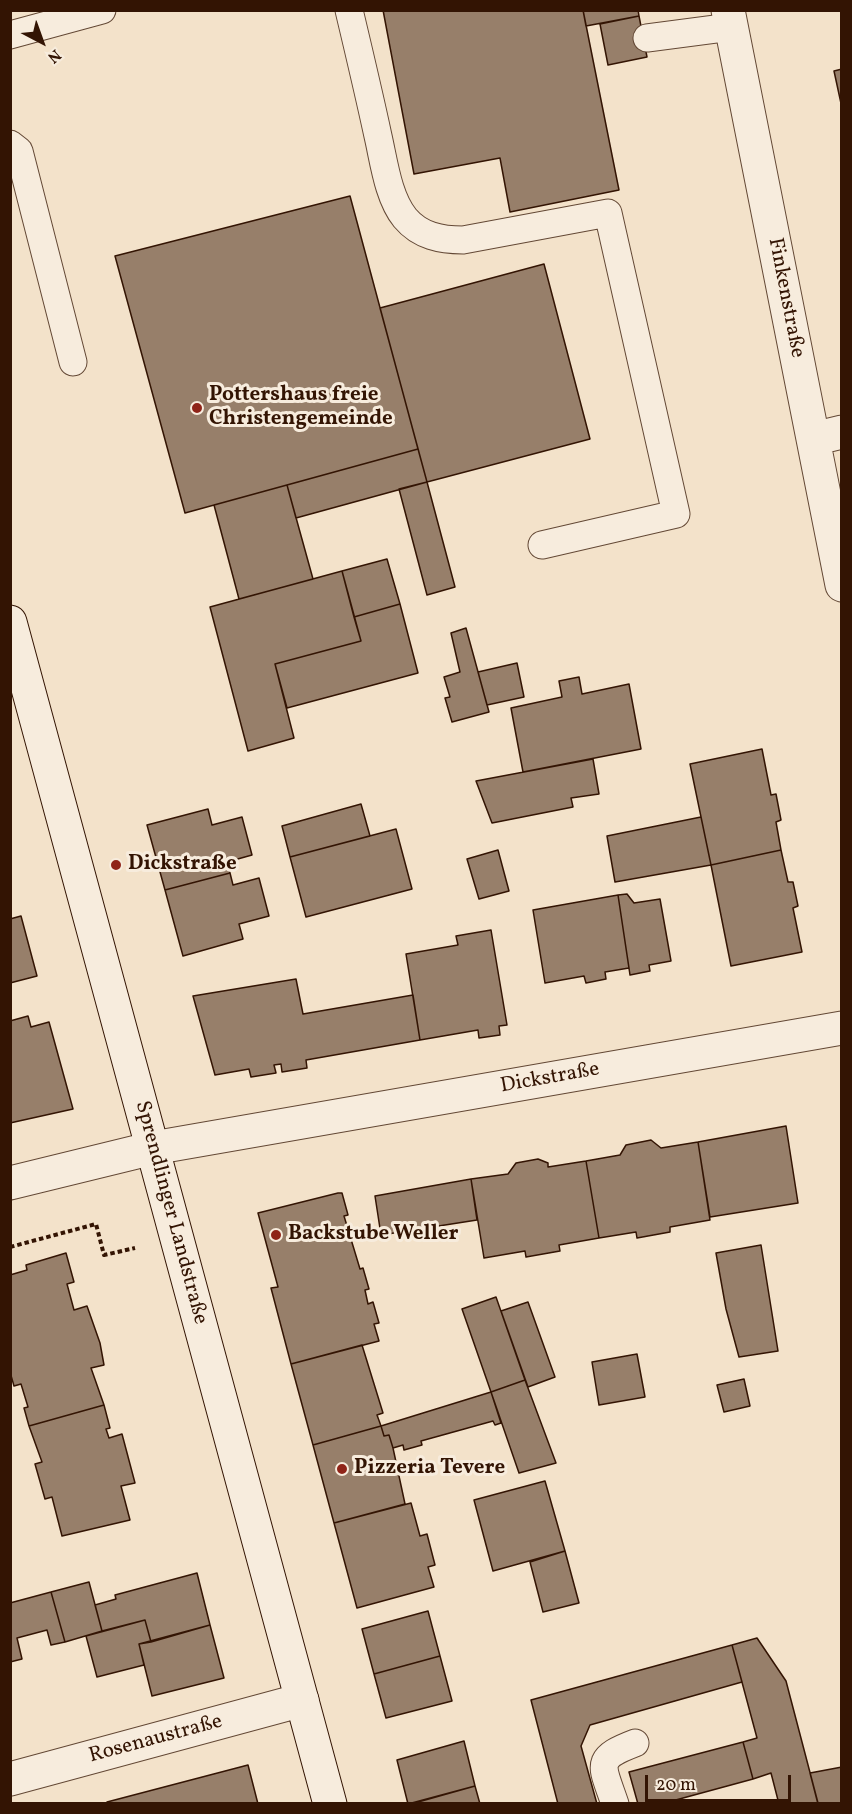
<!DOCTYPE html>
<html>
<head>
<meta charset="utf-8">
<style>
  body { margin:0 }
  #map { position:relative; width:852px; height:1814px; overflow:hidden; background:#f3e2ca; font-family:Vollkorn,serif }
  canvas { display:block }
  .frame { position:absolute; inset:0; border:12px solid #331403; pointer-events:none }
  .north { position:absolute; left:12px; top:12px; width:60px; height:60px; -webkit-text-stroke:4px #f7ecdd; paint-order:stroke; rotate:139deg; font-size:16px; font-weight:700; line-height:24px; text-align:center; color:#331403 }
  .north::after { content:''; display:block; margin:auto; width:21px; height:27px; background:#331403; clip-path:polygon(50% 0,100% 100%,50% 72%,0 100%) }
  .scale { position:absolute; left:645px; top:1775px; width:146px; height:27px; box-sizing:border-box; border:3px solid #331403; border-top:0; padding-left:8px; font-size:18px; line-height:21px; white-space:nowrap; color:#331403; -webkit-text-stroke:4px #f7ecdd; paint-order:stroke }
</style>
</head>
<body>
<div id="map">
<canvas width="852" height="1814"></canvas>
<div class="frame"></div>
<div class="north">N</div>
<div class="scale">20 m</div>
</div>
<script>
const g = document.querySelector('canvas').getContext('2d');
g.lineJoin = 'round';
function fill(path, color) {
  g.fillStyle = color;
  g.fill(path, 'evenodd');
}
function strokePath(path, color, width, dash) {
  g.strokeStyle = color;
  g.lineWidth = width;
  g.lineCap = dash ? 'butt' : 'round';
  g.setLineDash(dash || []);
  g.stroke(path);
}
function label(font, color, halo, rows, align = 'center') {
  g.font = font + ' Vollkorn,serif';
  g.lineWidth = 6;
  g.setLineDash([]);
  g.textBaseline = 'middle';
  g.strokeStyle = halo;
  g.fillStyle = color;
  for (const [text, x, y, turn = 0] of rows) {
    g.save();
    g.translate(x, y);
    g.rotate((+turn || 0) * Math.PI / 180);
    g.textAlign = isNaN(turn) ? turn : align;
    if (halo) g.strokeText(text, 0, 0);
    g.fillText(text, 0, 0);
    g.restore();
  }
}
const building = new Path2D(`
  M383,10H583L619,190L510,212L500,158L414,174Z
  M583,10H638L639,16L586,26Z
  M639,16L647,57L608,65L600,24Z
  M842,69V108L834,71Z
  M350,196L418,449L185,513L115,256Z
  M544,264L590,439L427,482L380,308Z
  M418,449L427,482L296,518L287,485Z
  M427,482L455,587L427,595L399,489Z
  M287,485L313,579L239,599L214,505Z
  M387,559L400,604L354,617L342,571Z
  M342,571L361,641L275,664L294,738L248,751L210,607Z
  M400,604L418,673L287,708L275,664L361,641L354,617Z
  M466,628L489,712L452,722L445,698L450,697L444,677L460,672L451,633Z
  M517,663L524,697L487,705L478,672Z
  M579,677L582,694L629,684L641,749L523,772L511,708L562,697L559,681Z
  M762,749L771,795L776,794L781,820L776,822L781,850L711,865L690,764Z
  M593,759L599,794L571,798L573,807L492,823L476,781Z
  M361,804L370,836L290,857L282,826Z
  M208,809L212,825L242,817L252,855L227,862L230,873L165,890L147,825Z
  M701,817L711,865L615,882L607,836Z
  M396,829L412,889L306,917L290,857Z
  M498,850L509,891L479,899L467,859Z
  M781,850L788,882H793L798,906L793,908L802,952L731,966L711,865Z
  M230,873L233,885L259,878L269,916L239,924L243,939L183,956L165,890Z
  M627,894L634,903L660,899L671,961L649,965L650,971L630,975L618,895Z
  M618,895L629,968L605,972L606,979L586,983L584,976L545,983L533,910Z
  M21,916L37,976L10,983V919Z
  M491,930L507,1025L499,1026L500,1035L479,1038L478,1030L420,1040L406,954L458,945L456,936Z
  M296,979L303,1014L413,995L420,1040L306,1060L307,1068L282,1072L281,1064L274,1065L276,1073L251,1077L249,1069L215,1075L193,996Z
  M28,1016L31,1027L49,1022L73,1109L10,1123V1021Z
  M786,1126L798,1203L710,1217L698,1142Z
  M651,1140L661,1148L698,1142L710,1220L670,1227V1232L637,1238L636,1232L599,1238L586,1161L620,1155L626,1145Z
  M538,1159L548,1163V1167L586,1161L599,1238L559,1245L560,1251L526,1257L525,1251L484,1258L471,1179L508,1174L516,1163Z
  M471,1179L477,1220L381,1235L375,1196Z
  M338,1193H342L348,1215L344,1216L360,1269L363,1268L369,1289L365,1290L368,1304L373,1302L379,1323L374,1324L379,1341L291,1364L271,1288L278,1287L258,1213Z
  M761,1245L778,1351L739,1357L726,1309L716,1253Z
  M66,1253L74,1282L67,1284L74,1310L87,1306L100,1343L104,1365L91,1368L104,1405L29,1426L24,1408L28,1407L21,1384L14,1386L10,1372V1275L27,1270L26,1265Z
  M496,1297L525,1380L491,1392L462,1309Z
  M528,1302L555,1377L528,1387L501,1311Z
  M362,1345L383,1413L377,1415L381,1426L313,1445L291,1364Z
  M637,1354L645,1397L599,1405L592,1362Z
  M744,1379L750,1406L724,1412L717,1385Z
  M525,1380L556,1463L519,1473L491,1392Z
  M491,1392L501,1423L495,1425L493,1421L421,1441L422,1445L404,1450L403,1445L393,1448L389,1435L384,1436L381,1426Z
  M104,1405L110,1428L106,1429L109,1438L122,1434L135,1483L121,1486L130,1520L62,1536L52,1497L45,1499L35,1464L42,1462L29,1426Z
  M381,1426L384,1436L389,1435L393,1448L405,1504L334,1523L313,1445Z
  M545,1481L565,1551L493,1571L474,1500Z
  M411,1503L420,1536L427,1534L435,1565L428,1567L434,1587L357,1608L334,1523Z
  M565,1551L579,1603L543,1612L530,1562Z
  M197,1573L210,1625L151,1642L145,1620L102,1631L95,1605L116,1599L115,1595Z
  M89,1582L102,1631L65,1642L51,1592Z
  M51,1592L65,1642L51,1645L47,1630L17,1638L22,1659L10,1662V1603Z
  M428,1611L440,1656L374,1674L362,1629Z
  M145,1620L151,1642L139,1644L144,1665L97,1677L86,1636Z
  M210,1625L224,1678L152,1696L139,1644Z
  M757,1638L786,1681L818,1803L779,1804L771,1773L753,1779L743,1742L757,1738L732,1645Z
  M732,1645L742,1682L590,1725L581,1746L597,1804H558L531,1700Z
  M440,1656L452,1701L386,1718L374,1674Z
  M464,1741L475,1786L408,1804L397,1760Z
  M743,1742L753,1779L661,1804H638L629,1772Z
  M248,1765L258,1804H107V1802Z
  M842,1767V1804H818L810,1773Z
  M475,1786L480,1804H411Z`);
fill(building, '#977f6a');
strokePath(building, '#331403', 1.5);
const service = new Path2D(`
  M349,10C359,52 369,94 378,136C384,162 388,197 405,218C420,236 441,240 463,240L608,213L676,514L542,545
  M10,35L102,10
  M647,38L731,27
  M10,144L19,151L73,362
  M615,1804C602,1765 593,1759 635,1743`);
const minor = new Path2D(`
  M728,10L842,585
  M813,439L842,432
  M10,1183L153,1148L842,1028
  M10,1779L302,1700`);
const secondary = new Path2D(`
  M10,622L330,1804`);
strokePath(service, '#634835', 29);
strokePath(minor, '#634835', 35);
strokePath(secondary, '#331403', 35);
strokePath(new Path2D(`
  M10,1247L96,1224L104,1255L135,1248`), '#331403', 4, [4.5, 3]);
strokePath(service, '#f7ecdd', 27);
strokePath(minor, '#f7ecdd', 33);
strokePath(secondary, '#f7ecdd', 33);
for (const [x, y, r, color] of [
  [197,408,6,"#8f2418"],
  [116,865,6,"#8f2418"],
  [276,1235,6,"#8f2418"],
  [342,1469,6,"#8f2418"]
]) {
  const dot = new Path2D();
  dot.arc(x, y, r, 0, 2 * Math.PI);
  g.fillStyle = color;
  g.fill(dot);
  strokePath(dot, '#f7ecdd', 2);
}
label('21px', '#331403', '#f7ecdd', [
  ["Finkenstraße",785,298,79],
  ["Dickstraße",550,1079,-10],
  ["Sprendlinger Landstraße",170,1213,75],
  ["Rosenaustraße",156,1740,-15]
]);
label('bold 21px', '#331403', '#f7ecdd', [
  ["Pottershaus freie",209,396],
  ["Christengemeinde",209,420],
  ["Dickstraße",128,865],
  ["Backstube Weller",288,1235],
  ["Pizzeria Tevere",354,1469]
], 'left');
</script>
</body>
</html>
